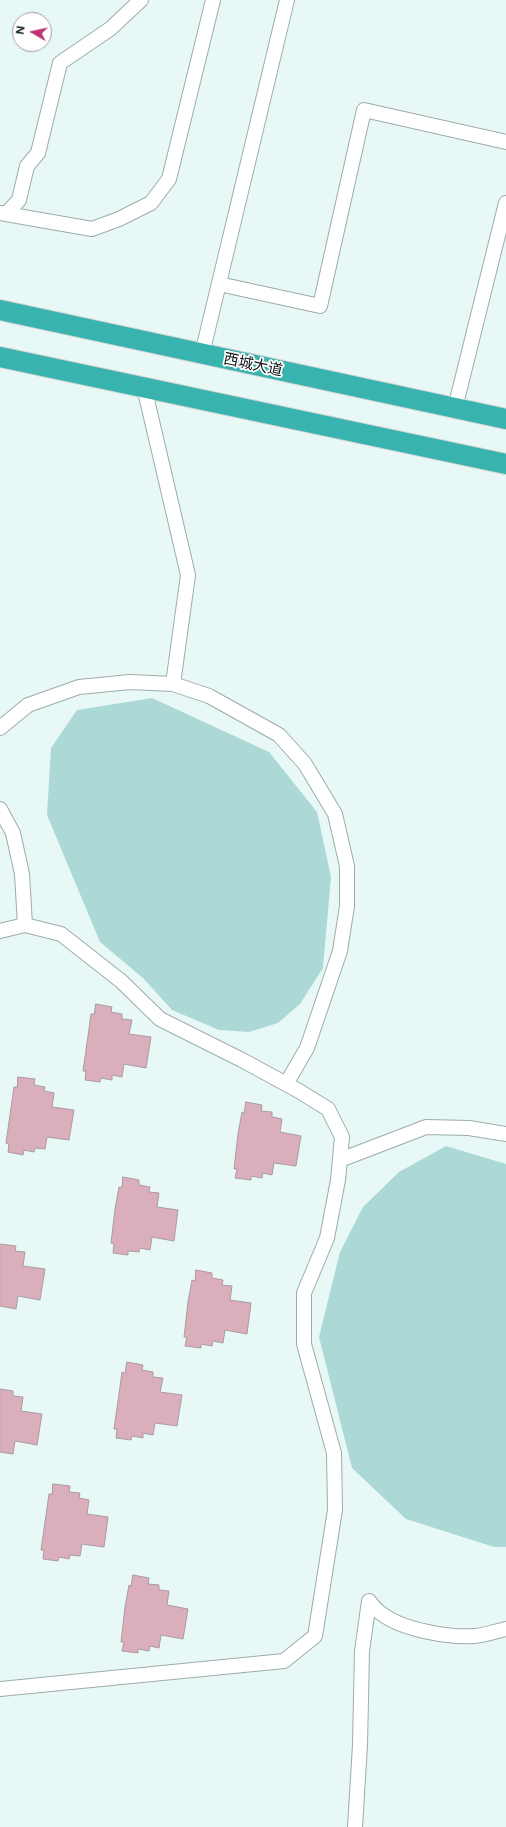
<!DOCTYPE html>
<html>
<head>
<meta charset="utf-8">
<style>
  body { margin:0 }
  #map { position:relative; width:506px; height:1827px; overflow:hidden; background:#e7f8f6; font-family:Figtree,sans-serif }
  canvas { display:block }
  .north { position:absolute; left:12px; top:12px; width:40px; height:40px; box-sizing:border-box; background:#fff; border:1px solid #9fa1a1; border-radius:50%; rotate:279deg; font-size:11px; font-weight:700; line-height:16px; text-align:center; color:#0e1313 }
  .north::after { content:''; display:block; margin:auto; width:14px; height:18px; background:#bd3573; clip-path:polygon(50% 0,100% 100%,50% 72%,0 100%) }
</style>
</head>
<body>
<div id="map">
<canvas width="506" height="1827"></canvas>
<div class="north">N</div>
</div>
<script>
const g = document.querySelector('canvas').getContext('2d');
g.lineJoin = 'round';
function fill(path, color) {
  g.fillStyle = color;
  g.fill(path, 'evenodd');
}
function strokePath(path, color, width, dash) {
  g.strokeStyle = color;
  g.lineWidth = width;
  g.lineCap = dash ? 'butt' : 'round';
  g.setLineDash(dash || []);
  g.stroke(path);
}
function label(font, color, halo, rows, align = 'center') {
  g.font = font + ' Figtree,"Noto Sans SC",sans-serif';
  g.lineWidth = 3.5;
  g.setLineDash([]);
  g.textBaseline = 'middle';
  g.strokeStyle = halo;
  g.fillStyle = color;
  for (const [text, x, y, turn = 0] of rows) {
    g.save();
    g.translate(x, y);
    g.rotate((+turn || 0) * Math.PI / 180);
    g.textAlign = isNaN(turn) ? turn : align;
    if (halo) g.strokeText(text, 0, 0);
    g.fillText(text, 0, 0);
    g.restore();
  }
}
fill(new Path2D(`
  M152,698L269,752L317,812L331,877L323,968L300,1004L278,1023L249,1032L219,1030L172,1010L143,978L100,942L47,815L51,748L77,710Z
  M446,1146L506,1164V1547H494L406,1519L352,1468L319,1337L340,1252L363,1207L399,1172Z`), '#acd9d6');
const building = new Path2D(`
  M96,1004L112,1007L111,1012L122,1014V1019L132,1020L129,1034L151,1037L146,1068L124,1064L122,1077L112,1075V1080L101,1078L100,1082L85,1080L86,1071H83L88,1036L91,1014H94Z
  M18,1077L35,1079L34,1085L45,1087L44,1091L54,1093L52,1107L74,1110L69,1140L47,1137L45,1149L35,1148L34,1152L24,1150L23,1155L8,1152L9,1144L6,1143L14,1087H17Z
  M246,1102L262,1105L261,1111L272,1112V1117L282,1119L280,1132L301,1136L296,1166L274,1163L272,1175L263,1173L262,1178L251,1176V1180L235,1178L237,1169H234L238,1134L242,1112L244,1113Z
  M123,1177L139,1180V1185L150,1187L149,1192L159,1193L157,1207L178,1210L174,1241L152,1237L150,1250L140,1248L139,1252L128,1251V1255L113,1253L114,1244L111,1243L115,1209L119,1187H122Z
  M0,1244L16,1246L15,1251L25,1252L23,1266L45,1269L40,1300L18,1296L16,1309L0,1306Z
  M196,1270L212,1273V1278L223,1280L222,1285L232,1286L230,1300L251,1303L247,1334L225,1330L223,1343L213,1341L212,1346L201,1344V1348L185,1346L187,1337H184L188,1302L192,1280L195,1281Z
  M127,1362L143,1365L142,1370L153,1372V1377L163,1378L160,1392L182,1395L177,1426L155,1423L153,1435L143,1433V1438L132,1436L131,1440L116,1438L117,1429H114L119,1394L122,1372L125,1373Z
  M0,1389L13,1391V1396L23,1397L21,1411L42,1414L37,1445L15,1441L13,1454L0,1452Z
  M53,1484L70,1486L69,1492L80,1493L79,1498L89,1500L87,1514L108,1517L104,1547L82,1544L80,1556L70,1555L69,1559L59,1557L58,1561L43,1559L44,1550H41L49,1494H52Z
  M133,1575L149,1578L148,1584L159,1585V1590L169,1591L167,1605L188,1609L183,1639L161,1635L159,1648L150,1646L149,1651L138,1649V1653L122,1651L124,1642H121L125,1607L129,1585L131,1586Z`);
fill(building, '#dbaebc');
strokePath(building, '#a99b9f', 1);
const minor = new Path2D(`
  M0,213L6,214L19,200L27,166L38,153L60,63L110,29L141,0
  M6,214L92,229L119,219L151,203L169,179L213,0
  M219,284L320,306L364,110L506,142
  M202,354L287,0
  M455,408L506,203
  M173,684L209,696L279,735L305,764L335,814L347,866V906L340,951L307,1048L286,1084
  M0,728L28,705L79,687L130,682L173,684L188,575L144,387
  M0,809L13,833L22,874L25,925
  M0,931L25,925L61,934L121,981L160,1019L242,1060L299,1091L328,1109L342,1137L338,1180L327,1238L304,1293V1344L334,1453L335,1510L315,1636L284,1661L0,1689
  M340,1160L426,1127L469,1128L506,1134
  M369,1601C373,1606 377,1611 382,1614C403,1630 450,1638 475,1636C486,1635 496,1631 506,1629
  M355,1827L360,1745L362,1651L369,1601`);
const highway = new Path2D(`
  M0,310L506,419
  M0,357L506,464`);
strokePath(minor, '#9dacab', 16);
strokePath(highway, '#d4d5d5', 22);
strokePath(minor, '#fff', 14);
strokePath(highway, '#38b3ae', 20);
label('15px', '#0e1313', '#fff', [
  ["西城大道",253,365,12]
]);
</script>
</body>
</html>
